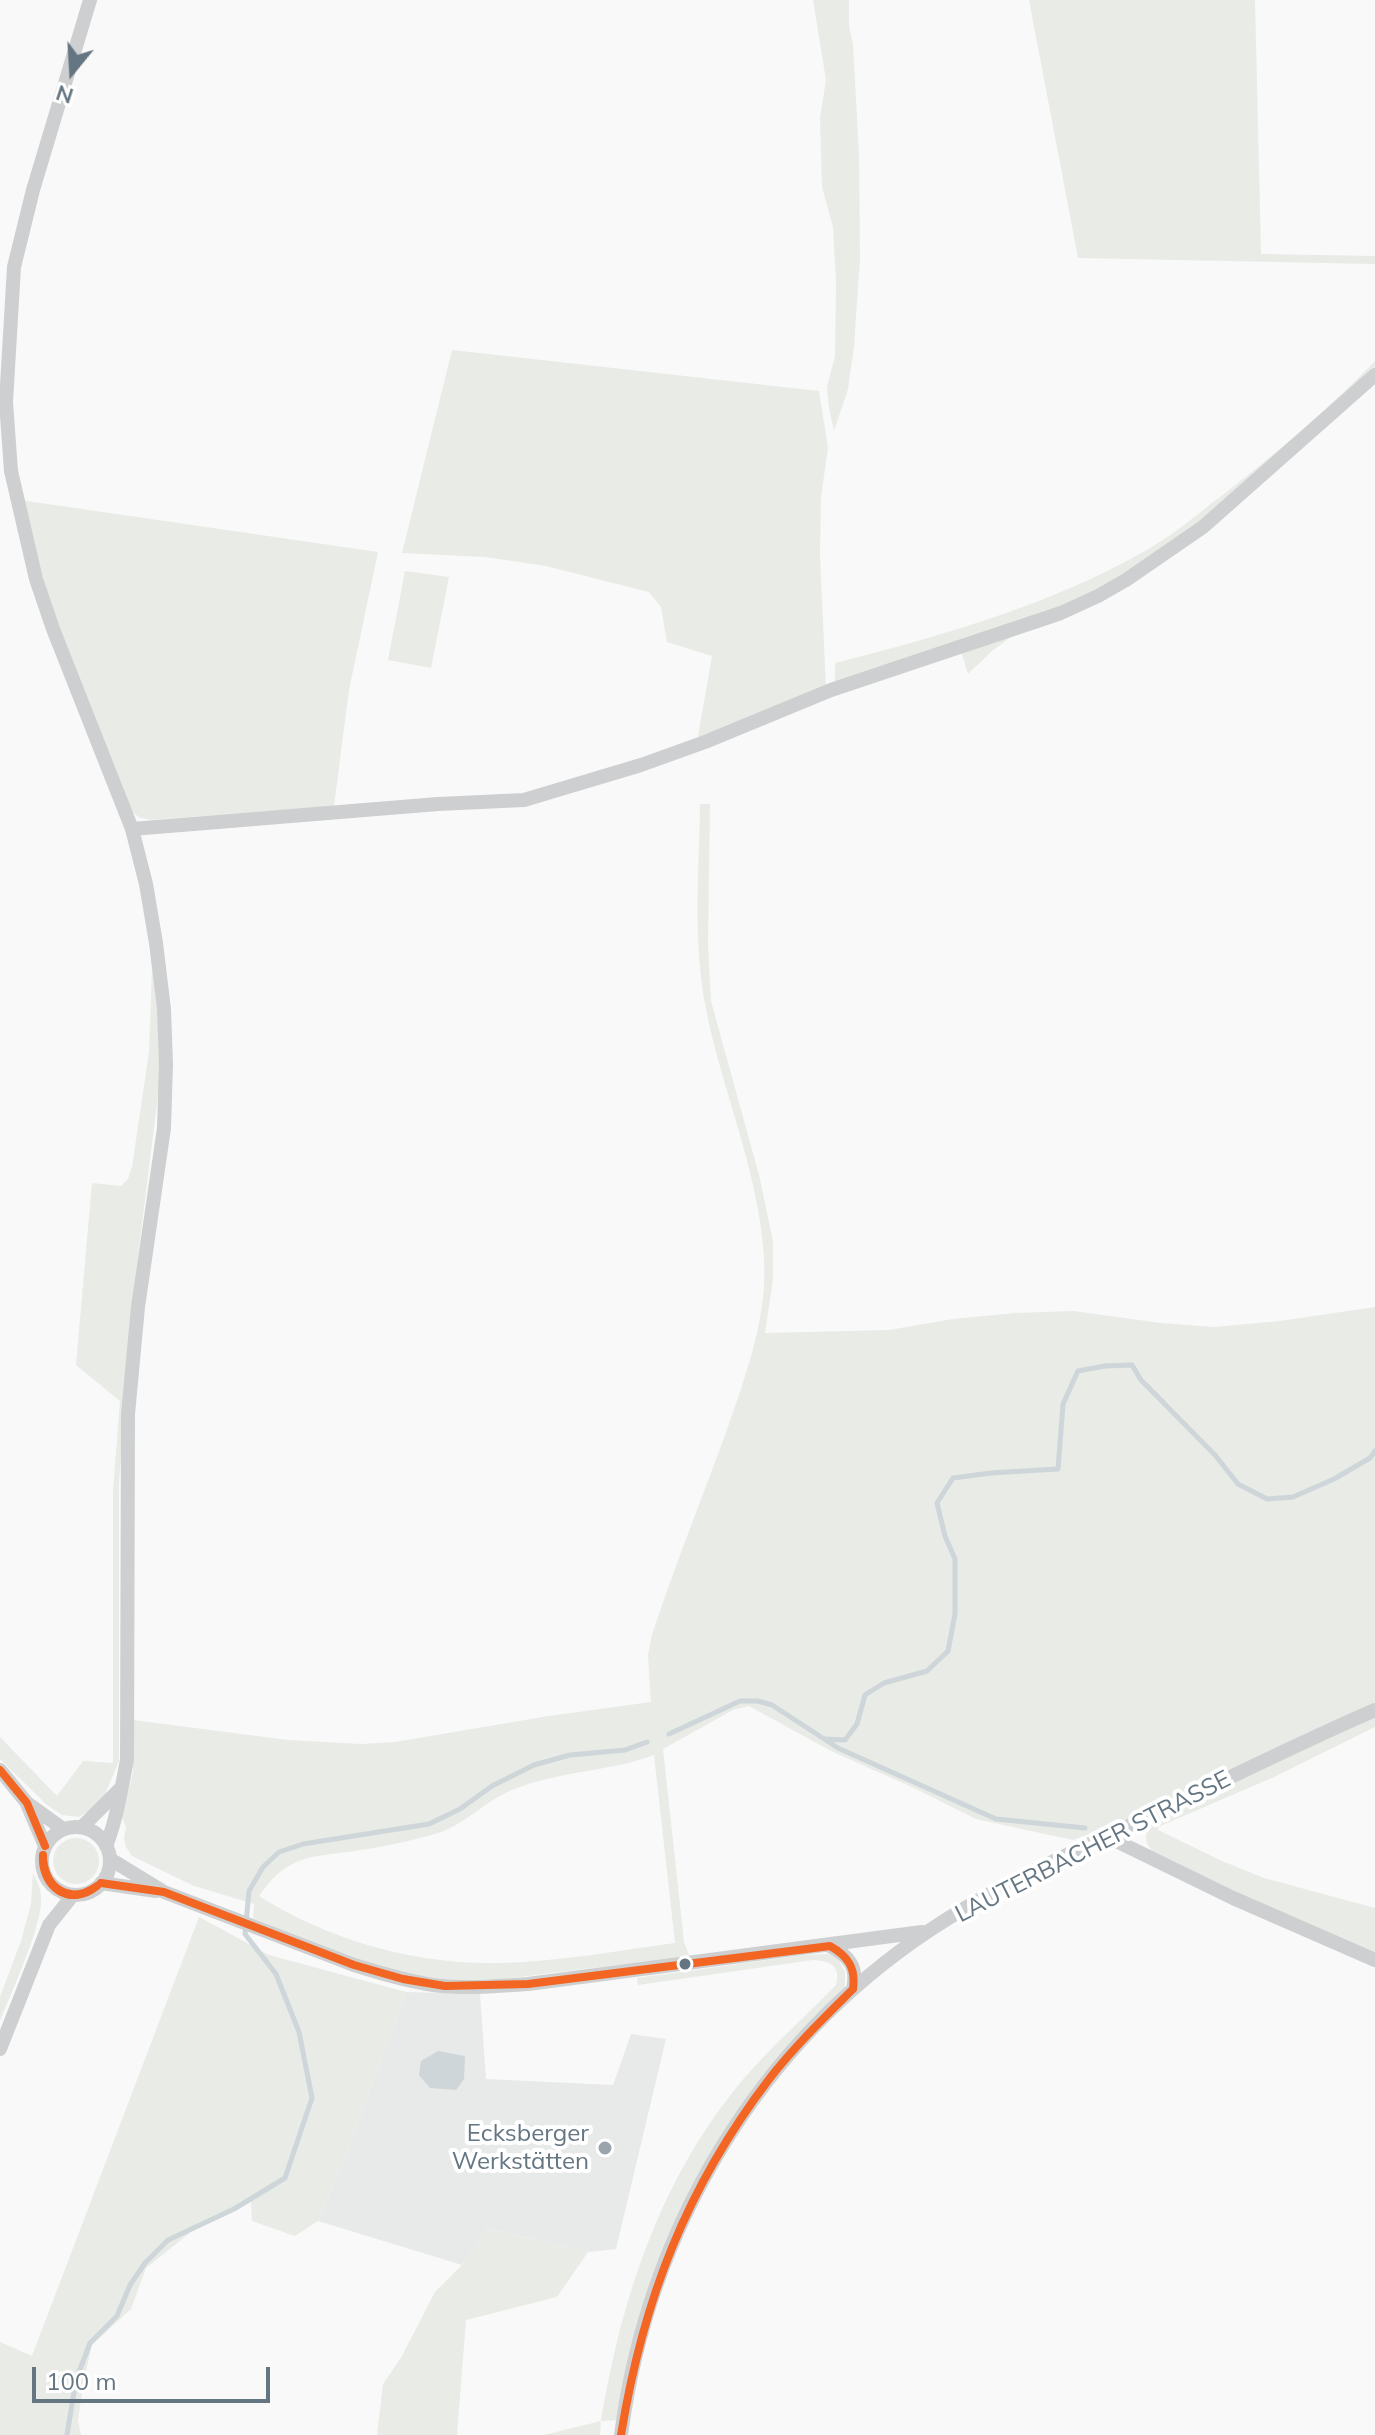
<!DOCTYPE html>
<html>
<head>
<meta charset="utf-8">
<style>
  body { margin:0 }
  #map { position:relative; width:1375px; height:2435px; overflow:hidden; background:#f9f9f9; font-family:Mulish,sans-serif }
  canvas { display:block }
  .north { position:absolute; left:32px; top:32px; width:80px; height:80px; -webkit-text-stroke:6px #fff; paint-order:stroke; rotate:198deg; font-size:22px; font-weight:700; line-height:32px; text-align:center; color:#657683 }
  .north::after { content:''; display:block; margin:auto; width:28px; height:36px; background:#657683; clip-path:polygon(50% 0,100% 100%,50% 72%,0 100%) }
  .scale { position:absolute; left:32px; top:2367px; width:238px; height:36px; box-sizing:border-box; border:4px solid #657683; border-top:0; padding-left:10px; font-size:24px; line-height:28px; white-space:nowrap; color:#657683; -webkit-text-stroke:6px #fff; paint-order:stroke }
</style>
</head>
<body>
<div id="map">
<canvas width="1375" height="2435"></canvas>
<div class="north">N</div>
<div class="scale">100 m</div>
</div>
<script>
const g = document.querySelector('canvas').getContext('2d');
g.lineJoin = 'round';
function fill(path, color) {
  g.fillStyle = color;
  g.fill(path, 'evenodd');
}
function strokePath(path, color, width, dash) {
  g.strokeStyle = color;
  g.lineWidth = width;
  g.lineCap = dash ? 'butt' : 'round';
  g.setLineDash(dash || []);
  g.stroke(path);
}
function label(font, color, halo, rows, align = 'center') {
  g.font = font + ' Mulish,sans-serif';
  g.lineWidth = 8;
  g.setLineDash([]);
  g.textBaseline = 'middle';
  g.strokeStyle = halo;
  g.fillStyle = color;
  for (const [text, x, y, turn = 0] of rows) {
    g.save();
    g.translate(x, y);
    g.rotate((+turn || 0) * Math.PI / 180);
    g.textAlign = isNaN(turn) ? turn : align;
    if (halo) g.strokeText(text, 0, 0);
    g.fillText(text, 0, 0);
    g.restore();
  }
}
fill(new Path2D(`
  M406,1992L480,1994L486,2079L613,2085L631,2034L666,2039L616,2249L588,2252L487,2228L462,2265L318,2221L350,2145Z`), '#e8e9e9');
fill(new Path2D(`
  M813,0H849V27L853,44L859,155L860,259L854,346L848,389L834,431L829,409L827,386L835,357L836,282L833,227L822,187L820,118L826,80Z
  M1029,0H1255L1261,254L1375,256V264L1078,258Z
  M452,350L819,391L828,448L821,497L820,554L826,690L697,742L712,656L667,642L661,607L649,592L546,566L485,557L402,553Z
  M1375,361V369L1192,530L1139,567L1011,637L992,651L968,674L959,645L835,682V663C942,636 1072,599 1166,538C1186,525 1204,508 1224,494C1276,453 1329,409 1375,361Z
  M20,500L378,552L349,690L334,806L150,820L139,817L128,809L53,613Z
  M405,571L449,577L431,668L388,660Z
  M700,804H710L708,945L711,1001L759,1175L773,1241V1279L765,1333L889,1330L953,1319L1016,1313L1073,1311L1161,1323L1214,1327L1280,1321L1375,1307V1704L1116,1824L1073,1840L976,1819L914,1788L831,1751L749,1706L733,1710L663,1749L684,1942L689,1955C649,1962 608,1966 567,1971C520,1977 468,1985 420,1976C362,1966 307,1940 253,1918L254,1904L194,1886L132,1856L126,1847L124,1837L126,1828L122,1817L133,1772V1720L288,1740L361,1744L395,1742L549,1716L651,1702L648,1655L652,1635C675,1564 704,1494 729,1424C747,1372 768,1314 764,1258C759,1171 721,1089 705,1004C693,939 699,870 700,804ZM654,1755L675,1943C617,1951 557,1962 498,1963C416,1965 328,1940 259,1896C267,1885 276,1873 289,1866C308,1854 332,1855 354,1851C382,1847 411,1841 438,1833C466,1824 485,1801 512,1790C557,1771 609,1772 654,1755Z
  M152,968L159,1024V1087L131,1313L119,1484V1761L101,1804L79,1817L62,1815L46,1804L0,1759V1737L57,1796L83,1761L113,1763V1491L120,1401L76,1365L92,1183L121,1186L128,1179L132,1167L149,1052Z
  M1375,1716V1727L1274,1777L1158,1827V1830L1222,1861L1264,1878L1375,1908V1954L1213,1882L1154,1852C1143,1842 1145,1834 1151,1821Z
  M53 1861a23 23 0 1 1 46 0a23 23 0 1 1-46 0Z
  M33,1873C38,1883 42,1891 41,1903C39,1933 12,1990 0,2021V1997L21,1941L31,1904Z
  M199,1917L269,1955L406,1992L350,2145L318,2221L295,2236L252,2221L251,2202L191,2232L146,2268L131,2309L92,2345L84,2380L78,2420L81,2435H0V2342L32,2356Z
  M828,1954L837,1957L845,1972V1988L823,2011L721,2137L692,2186L672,2228L618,2420L601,2421L600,2435H544L601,2421C622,2295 662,2174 746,2076C774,2044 806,2016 836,1985C841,1966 831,1961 813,1960L638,1985L637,1978L804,1955Z
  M487,2228L588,2252L557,2297L466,2320L457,2435H377L383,2384L402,2356L435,2292L462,2265Z`), '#e8ebe6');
fill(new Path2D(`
  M438,2051L465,2056L464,2079L456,2090L430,2088L419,2075L421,2061Z`), '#ced6d9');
strokePath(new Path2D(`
  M669,1734L740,1701H758L772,1705L838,1748L996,1819L1085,1828
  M825,1739L845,1740L857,1724L865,1695L884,1683L927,1671L948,1651L955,1614V1559L945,1536L937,1503L953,1478L991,1473L1058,1469L1063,1404L1078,1371L1105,1366L1132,1365L1141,1380L1215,1455L1238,1484L1267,1499L1293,1497L1334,1479L1370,1458L1375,1451
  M67,2435L76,2380L90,2343L117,2316L130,2285L145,2263L168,2240L234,2209L285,2178L312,2098L299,2032L276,1974L245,1934L249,1891L263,1867L279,1852L303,1844L429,1824L460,1809L492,1786L534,1765L570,1755L625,1750L647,1742`), '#ced6d9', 5);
strokePath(new Path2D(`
  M90,0L33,190L14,267L6,402L11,471L36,579L53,629L132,829L146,884L156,943L164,1009L166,1064L164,1128L138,1307L128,1414L127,1760C121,1790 117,1818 106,1846
  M132,829L438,804L524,800L641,765L705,742L831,690L1061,613L1098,596L1126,580L1203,527L1375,375
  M0,1770L27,1803L63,1829
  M27,1804L45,1846
  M82,1827L119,1790
  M42 1861a34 34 0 1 1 68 0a34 34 0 1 1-68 0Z
  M1106,1836L1233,1898L1375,1960
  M110,1859L164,1892L354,1965C380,1973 406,1981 433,1985C464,1989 497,1986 528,1984L922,1932
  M101,1883L156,1891
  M830,1946C849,1956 858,1967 853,1989
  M0,2049L49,1925L73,1895
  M621,2435C648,2230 757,2045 930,1930C1000,1883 1080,1849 1156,1813C1229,1778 1301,1742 1375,1710`), '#cecfd0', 14);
strokePath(new Path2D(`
  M0,1770L27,1803L45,1846
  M43,1855C43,1887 69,1906 97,1886
  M43,1855C41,1887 70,1908 97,1886
  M101,1883L164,1892L354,1965L403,1979L445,1986L528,1984L830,1946C848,1956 856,1968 853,1989
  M621,2435C643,2300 686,2188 770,2078C795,2046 824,2018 853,1989`), '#f26522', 8);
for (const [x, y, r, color] of [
  [685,1964,7,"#657683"],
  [605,2148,8,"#99a4ac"]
]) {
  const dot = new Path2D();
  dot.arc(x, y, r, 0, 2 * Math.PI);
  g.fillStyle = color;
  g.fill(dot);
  strokePath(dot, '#fff', 3);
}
label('24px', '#657683', '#fff', [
  ["LAUTERBACHER STRASSE",1093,1847,-27]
]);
label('24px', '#657683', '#fff', [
  ["Ecksberger",589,2134],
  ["Werkstätten",589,2162]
], 'right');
</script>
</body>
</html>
